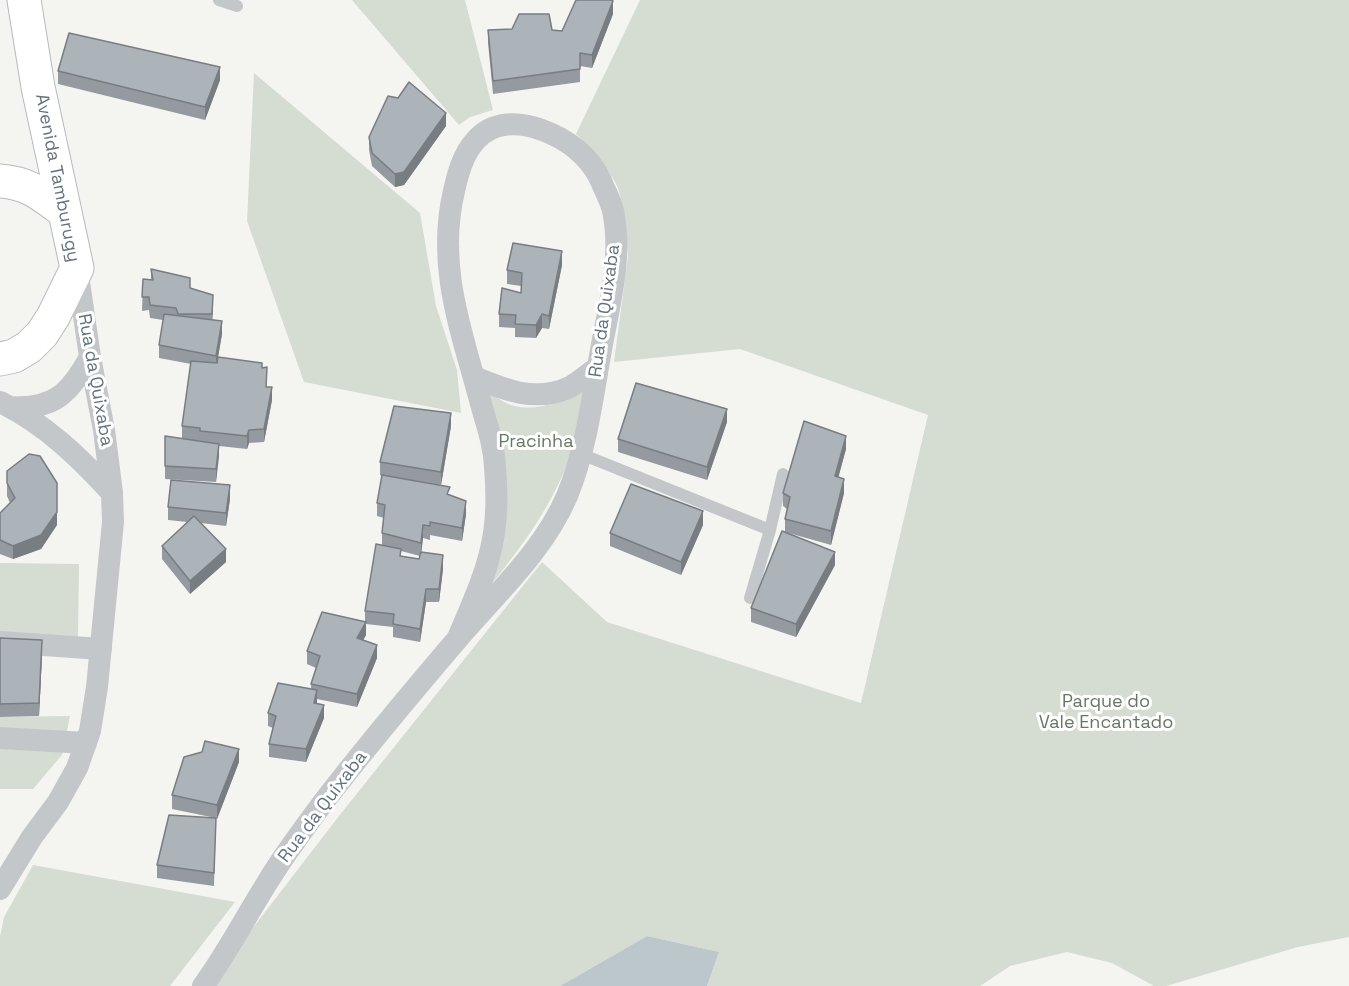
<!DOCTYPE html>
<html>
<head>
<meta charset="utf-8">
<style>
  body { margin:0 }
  canvas { display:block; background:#f4f5f0 }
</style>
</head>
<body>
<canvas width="1349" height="986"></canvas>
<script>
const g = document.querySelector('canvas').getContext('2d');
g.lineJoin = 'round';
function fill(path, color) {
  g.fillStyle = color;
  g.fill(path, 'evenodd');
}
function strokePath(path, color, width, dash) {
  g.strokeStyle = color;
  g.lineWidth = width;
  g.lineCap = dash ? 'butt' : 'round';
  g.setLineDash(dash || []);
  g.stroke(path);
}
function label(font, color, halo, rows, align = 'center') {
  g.font = font + ' "Space Grotesk",sans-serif';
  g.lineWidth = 6;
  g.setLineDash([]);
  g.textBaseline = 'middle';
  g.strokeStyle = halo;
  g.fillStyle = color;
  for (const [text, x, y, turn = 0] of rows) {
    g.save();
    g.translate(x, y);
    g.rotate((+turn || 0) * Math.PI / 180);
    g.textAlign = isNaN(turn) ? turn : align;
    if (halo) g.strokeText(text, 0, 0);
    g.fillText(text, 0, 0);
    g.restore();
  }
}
fill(new Path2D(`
  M352,0H465L493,110L470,117L459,125Z
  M640,0H1349V937L1298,947L1166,986H1154L1112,963L1067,952L1010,966L980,986H707L719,952L647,936L560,986H208L339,816L542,562L607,622L861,703L928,415L740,349L614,362L628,256C627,241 623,199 617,186C612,174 586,143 576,134Z
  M254,73L420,213L436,306L457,370L461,413L304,382L247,221Z
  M586,389C580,413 577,439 568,461C550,510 519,550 487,590L490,392C495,396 500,400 506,403C531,415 564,401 586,389Z
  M0,563L79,564L78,640L0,641Z
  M70,716L62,755L33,789H0V717Z
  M33,865L235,902L170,986H0V937L4,917Z`), '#d5dcd1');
fill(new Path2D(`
  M647,936L719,952L707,986H560Z`), '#bcc7cc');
const secondary = new Path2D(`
  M0,181C29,183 42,195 65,212
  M0,359L14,356L29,347L42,334L53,317L77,268L38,87L24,0`);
strokePath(secondary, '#b6babe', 35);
strokePath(new Path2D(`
  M219,0L237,6
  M581,454L770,530
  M750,598L770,530L783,474`), '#c4c7ca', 12);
strokePath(new Path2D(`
  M474,377C505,390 536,403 570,387C579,382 588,374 597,368
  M0,402C45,424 79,457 112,493
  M10,407C54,410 70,393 90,357
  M0,642L101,649
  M0,738L86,743
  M0,889L32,837L58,802L77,768L90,731L97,687L113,522L112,493L104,430L90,357L77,268
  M203,986C227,953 245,918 267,883C283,856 303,830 322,804C366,747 413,691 460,636C498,592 544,550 567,496C588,445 593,391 603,339C611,298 622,253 613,211C611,201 605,191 601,181C590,156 567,139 542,130C519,121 493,121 476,140C463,154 458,173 454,191C436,267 462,332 481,404C487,425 494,445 495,467C497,490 497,517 493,539C487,574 471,606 458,638`), '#c4c7ca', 22);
strokePath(secondary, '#fff', 33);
fill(new Path2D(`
  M613,14L592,68L580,66V82L493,94L488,43V30L562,31Z
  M58,71L220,80L205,120L58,84Z
  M446,126L404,185L395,187L372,166L369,150V137Z
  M562,265L549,329L542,328L536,338L515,337V328L499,327V314L521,293V286L507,284V270Z
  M151,269L190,288L213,308L212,320L222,334L218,357L262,368L266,387L272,400L264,442L249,443L247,449L219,446L216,482L165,479V436L182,439V426L191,364L159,358V345L163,320L150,318L149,310L142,311L143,279L151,280Z
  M727,422L707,480L618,452V439Z
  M451,426L441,485L405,479L450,495L466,514L462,541L430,535V540L423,538L421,552L443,569L439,602H426L420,642L393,637V627L366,624V635L363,640L377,658L357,707L317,699V703L324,718L306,762L269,757V744L273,728L268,726V713L311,689V684L316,668L307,664V651L365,622V611L382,545V533L384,518L377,516V503L382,476L380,475V462ZM401,551L420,556L419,559L401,556Z
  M846,449L838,477L844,493L831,545L785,532V519L787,509L783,506V493Z
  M7,471L57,525L41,549L13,559L0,554V513L10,503L7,496Z
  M230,499L226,526L201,523L226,562L190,594L162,559V546L187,522L168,520V507Z
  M703,525L681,575L610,546V533Z
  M835,565L796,637L751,622V608Z
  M0,638L42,654L39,716L0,717Z
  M239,762L217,819L216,818L214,886L157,878V865L216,818L172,809V795Z`), '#949a9f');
fill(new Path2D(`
  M613,1V14L592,68V55Z
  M220,67V80L205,120V107Z
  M446,113V126L404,185L395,187V174Z
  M562,251V265L549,329V316Z
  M213,295V308L212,327V314Z
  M542,314V328L536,338V325Z
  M222,321V334L216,369V356Z
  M272,387V400L264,442V429Z
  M727,409V422L707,480V467Z
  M451,413V426L441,485V472Z
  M249,430V443L247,449V436Z
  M846,436V449L835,490V476Z
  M219,444V457L216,482V469Z
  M844,479V493L831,545V531Z
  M230,485V499L226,526V513Z
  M466,501V514L462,541V528Z
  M703,511V525L681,575V562Z
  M57,512V525L41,549L13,559V546Z
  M423,525V538L421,556V543Z
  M226,549V562L190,594V581Z
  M835,552V565L796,637V624Z
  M443,555V569L439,602V589Z
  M426,589V602L420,642V629Z
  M366,622V635L357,652V638Z
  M42,640V654L39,716V703Z
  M377,645V658L357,707V694Z
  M317,690V703H314Z
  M324,705V718L306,762V749Z
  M239,749V762L217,819V805Z`), '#787d82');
const building = new Path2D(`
  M576,0H611L613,1L592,55L580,53V69L493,81L488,30L512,29L519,14H549L552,30L562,31Z
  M69,33L220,67L205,107L58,71Z
  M409,82L446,113L404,172L395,174L372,153L369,137L388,96L398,98Z
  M513,243L562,251L549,316L542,314L536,325L515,324L516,315L499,314L502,288L521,293L522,273L507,270Z
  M151,269L190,278V288L213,295L212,314H178L176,308L150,305L149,297H142L143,279L153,280Z
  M164,314L222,321L216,356L159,345Z
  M218,357L262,363V368L267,367L266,387H272L264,429L249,430L247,436L200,431V428L182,426L191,361L217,363Z
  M636,383L727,409L707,467L618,439Z
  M394,406L451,413L441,472L380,462Z
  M804,421L846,436L835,476L844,479L831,531L785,519L790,497L783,493Z
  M165,436L219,444L216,469L165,466Z
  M29,454L40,456L57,483V512L41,535L13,546L0,540V513L15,498L7,483V471Z
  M382,475L450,487L447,494L466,501L462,528L430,522V526L423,525L421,543L382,533L385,505L377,503Z
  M171,480L230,485L226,513L168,507Z
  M631,484L703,511L681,562L610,533Z
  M194,516L226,549L190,581L162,546Z
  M782,531L835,552L796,624L751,608Z
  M376,544L401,549L400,556L419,559L421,552L443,555L439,589H426L420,629L393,624L394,614L365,611Z
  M322,612L366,622L357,638L377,645L357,694L311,684L320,656L307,651Z
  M0,638L42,640L39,703L0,704Z
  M278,683L317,690L314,703L324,705L306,749L269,744L276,716L268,713Z
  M205,741L239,749L217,805L172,795L184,757L202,752Z
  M169,815L216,818L214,873L157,865Z`);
fill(building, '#acb3b9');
strokePath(building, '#787d82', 1.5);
label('18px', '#627282', '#fff', [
  ["Avenida Tamburugy",57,178,79],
  ["Rua da Quixaba",605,311,-82],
  ["Rua da Quixaba",95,380,80],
  ["Rua da Quixaba",323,807,-53]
]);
label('18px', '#657961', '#fff', [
  ["Pracinha",536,442],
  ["Parque do",1106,702],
  ["Vale Encantado",1106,723]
]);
</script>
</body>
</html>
